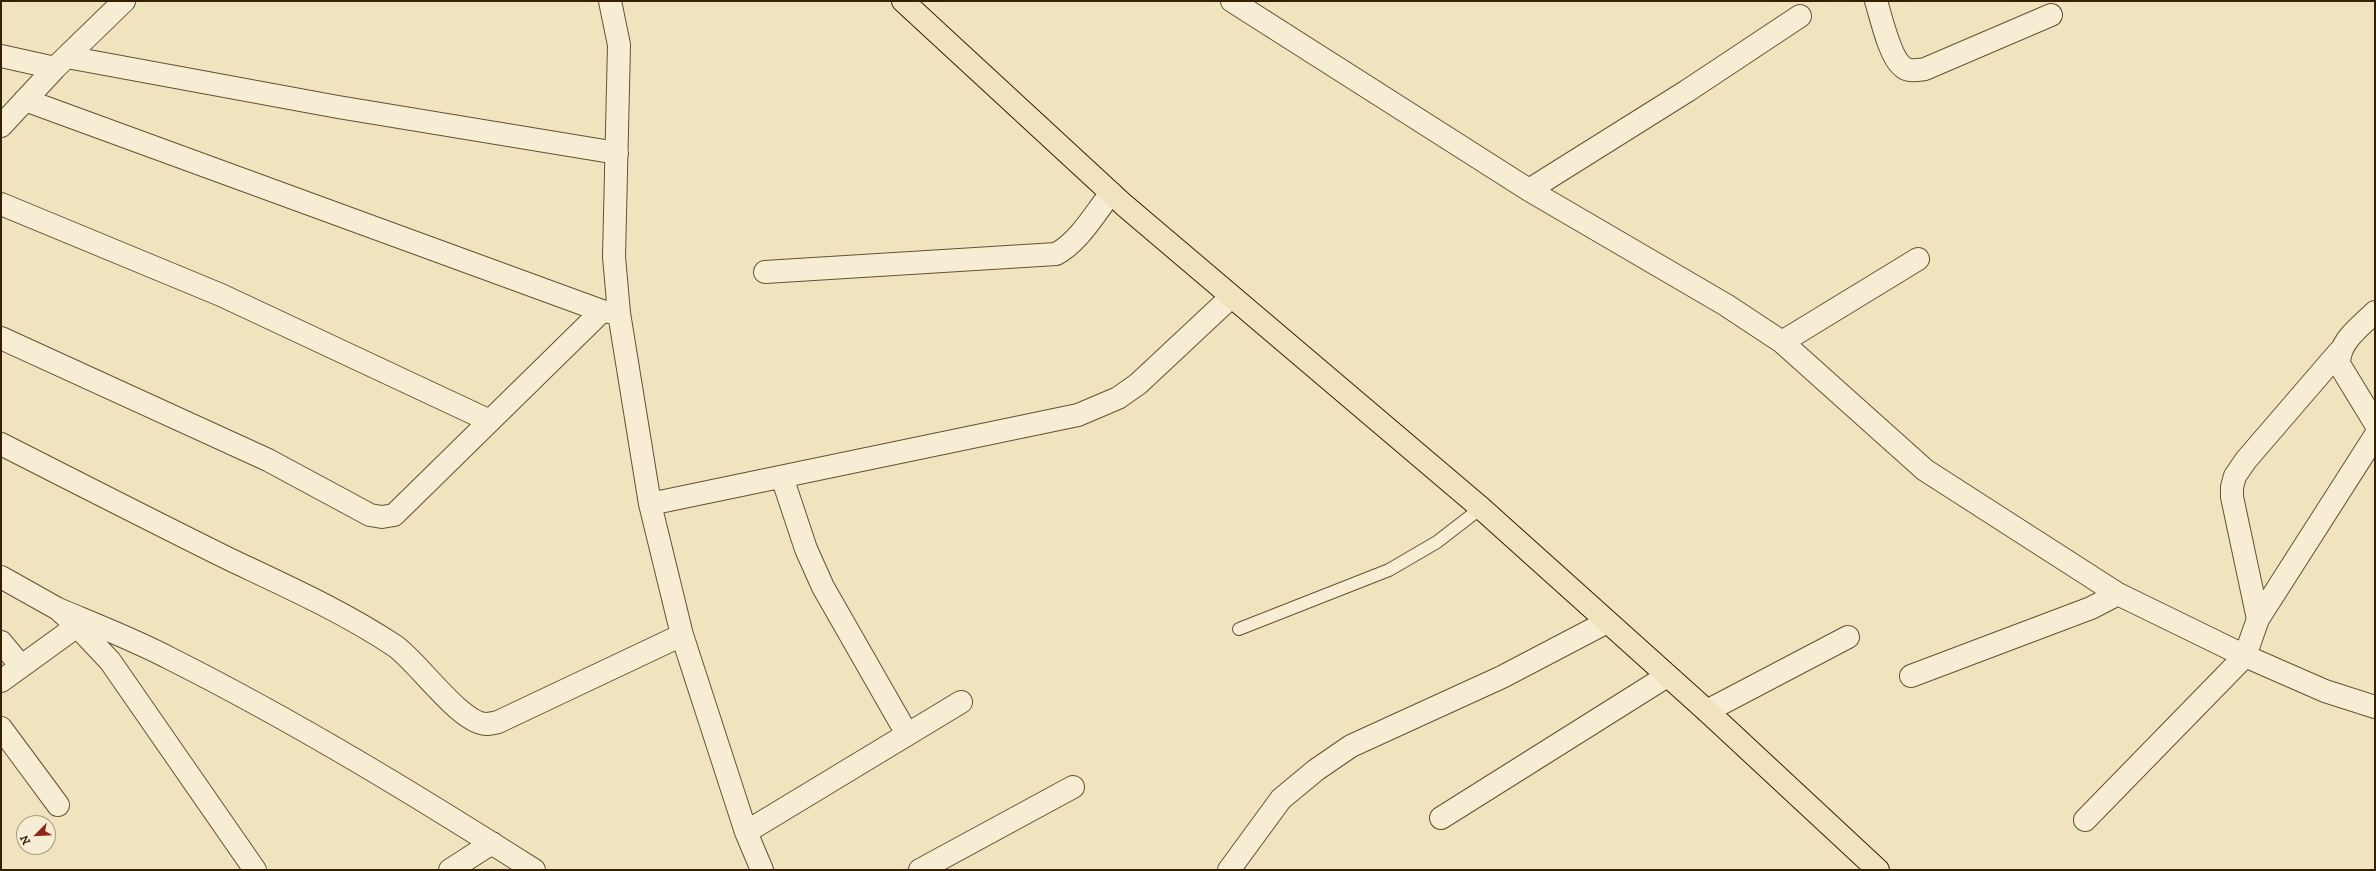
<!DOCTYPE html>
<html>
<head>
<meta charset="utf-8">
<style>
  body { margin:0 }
  #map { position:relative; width:2376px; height:871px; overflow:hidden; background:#f2e3bf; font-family:"IM FELL DW Pica",serif }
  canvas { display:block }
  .frame { position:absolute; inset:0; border:2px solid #352001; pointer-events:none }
  .north { position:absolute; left:16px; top:815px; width:40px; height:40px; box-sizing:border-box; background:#f7edd5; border:1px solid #a99b80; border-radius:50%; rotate:246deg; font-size:11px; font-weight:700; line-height:16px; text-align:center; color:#352001 }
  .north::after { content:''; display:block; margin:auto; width:14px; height:18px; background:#8f2418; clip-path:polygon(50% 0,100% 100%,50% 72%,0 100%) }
</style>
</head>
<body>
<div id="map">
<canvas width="2376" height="871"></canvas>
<div class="frame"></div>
<div class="north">N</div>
</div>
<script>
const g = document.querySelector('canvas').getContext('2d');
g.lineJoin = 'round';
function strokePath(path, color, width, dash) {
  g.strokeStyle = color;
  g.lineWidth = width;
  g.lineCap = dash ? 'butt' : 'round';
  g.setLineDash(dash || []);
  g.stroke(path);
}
const lane = new Path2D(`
  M1239,629L1389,570L1437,542L1481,508`);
const street = new Path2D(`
  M610,1L619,45L614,257L619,313L650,504L682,635L746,832L762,870
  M1232,1L1529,190L1726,305L1782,342L1925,470L2118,594L2245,656L2325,691L2375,707
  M1876,1C1881,17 1890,58 1903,67C1909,72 1918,70 1925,69L2051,15
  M1,56L55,68
  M67,57L338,107L617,153
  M25,100L602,311L615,313
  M1,126L55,68L124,1
  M1529,190L1687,91L1800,16
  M1,204L221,295L490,421
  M765,272L1056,254C1079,242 1095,213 1111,193
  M2375,312C2359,328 2339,341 2339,364L2375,423
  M1,338L268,460L370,515L382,517L394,515L602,311
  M1782,342L1918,259
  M1,444C78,483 154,522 231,560C286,586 344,612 395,646C418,662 460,723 486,724C489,724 494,723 498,722L682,635
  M782,477L806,549L823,587L907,734
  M650,504L1078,415L1118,398L1138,384L1231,297
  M1,577L58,609L77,626L110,661L255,870
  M58,609C96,625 135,640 171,659C296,722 416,795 534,870
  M2258,619L2232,497V487L2235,476L2246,460L2339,352
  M1,642L21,666
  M1911,676L2091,608L2118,594
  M1,681L77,626
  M1707,711L1848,637
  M1,728L58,805
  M1441,818L1667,676
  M2085,820L2245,656L2258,619L2375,436
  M746,832L961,702
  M450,870L492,843
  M920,870L1073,787
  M1229,870L1281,799L1316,770L1351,746L1502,677L1607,622`);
const highway = new Path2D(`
  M903,1L1124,205L1481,508L1707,711L1878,870`);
strokePath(lane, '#645130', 14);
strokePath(street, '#645130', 24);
strokePath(highway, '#352001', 24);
strokePath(lane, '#f7edd5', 12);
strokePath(street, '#f7edd5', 22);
strokePath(highway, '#f2e3bf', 22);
</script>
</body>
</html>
